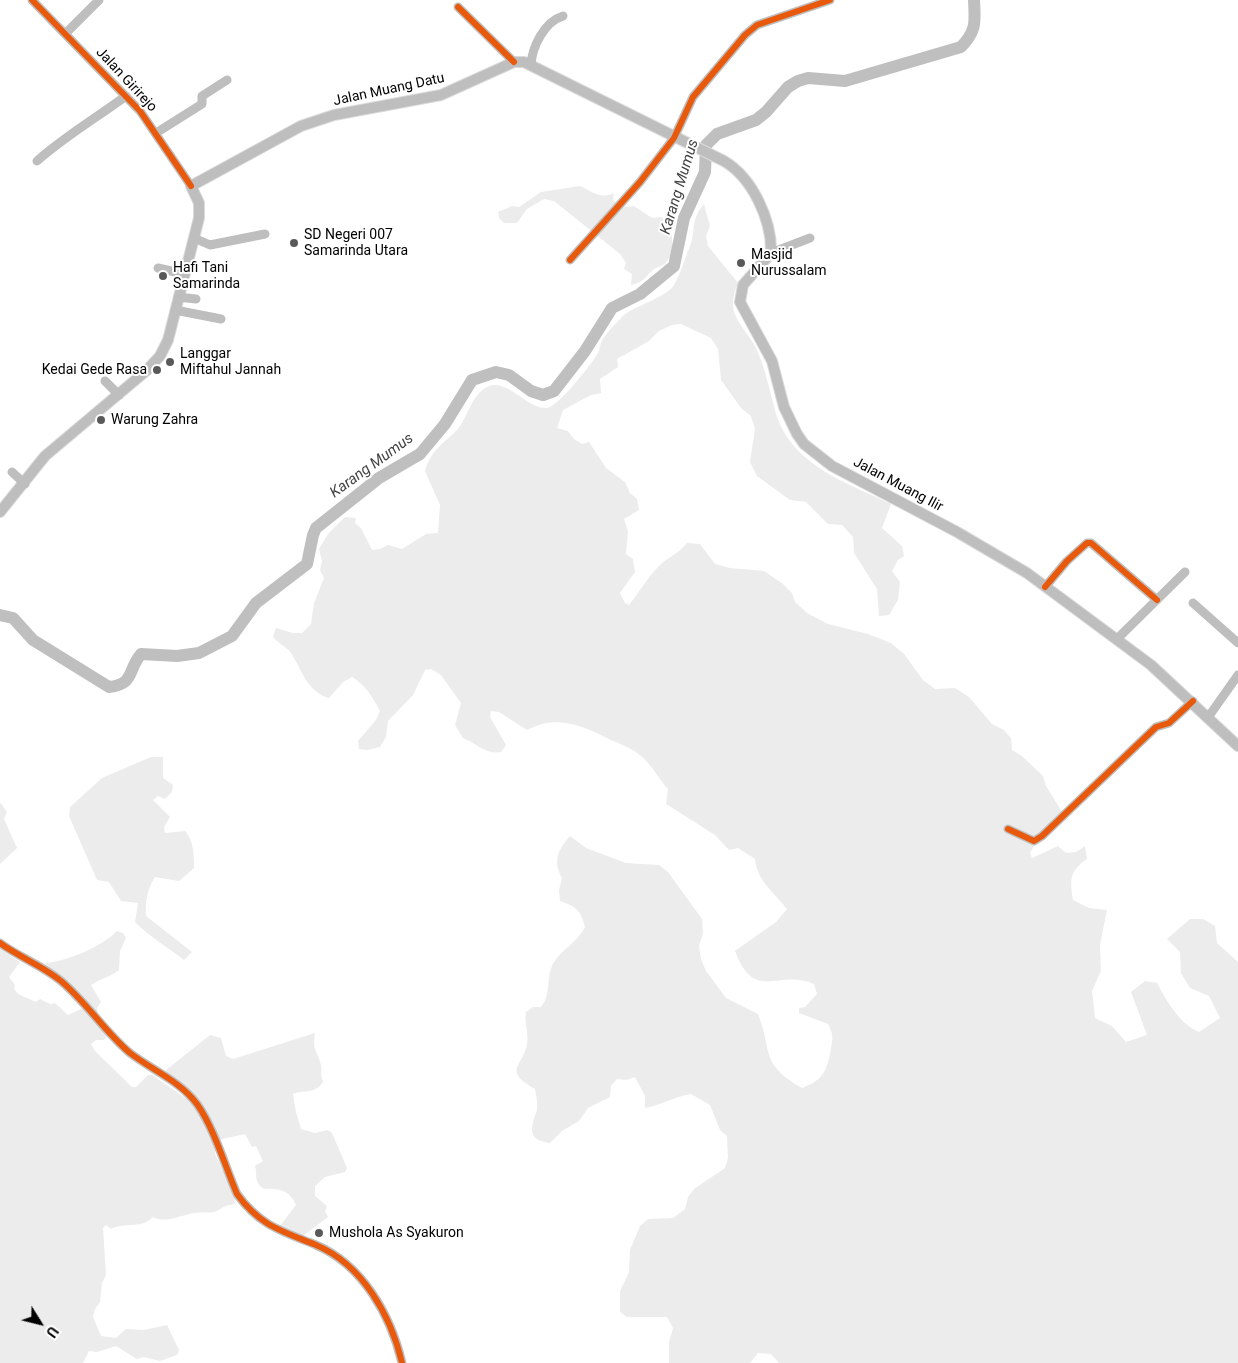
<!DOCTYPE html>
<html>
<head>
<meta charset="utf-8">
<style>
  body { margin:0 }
  #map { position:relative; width:1238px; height:1363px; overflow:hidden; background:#fff; font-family:Roboto,sans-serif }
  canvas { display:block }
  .north { position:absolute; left:15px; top:1298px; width:50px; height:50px; -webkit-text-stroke:4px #fff; paint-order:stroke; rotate:126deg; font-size:14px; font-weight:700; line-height:20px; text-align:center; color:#000 }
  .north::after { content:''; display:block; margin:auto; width:18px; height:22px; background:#000; clip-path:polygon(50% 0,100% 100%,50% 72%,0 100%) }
</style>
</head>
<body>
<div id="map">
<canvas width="1238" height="1363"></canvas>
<div class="north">U</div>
</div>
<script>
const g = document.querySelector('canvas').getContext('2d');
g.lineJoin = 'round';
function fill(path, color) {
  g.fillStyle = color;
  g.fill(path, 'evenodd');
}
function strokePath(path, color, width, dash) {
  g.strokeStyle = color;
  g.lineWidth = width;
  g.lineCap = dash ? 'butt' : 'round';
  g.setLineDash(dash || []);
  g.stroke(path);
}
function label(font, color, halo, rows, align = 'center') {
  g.font = font + ' Roboto,sans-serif';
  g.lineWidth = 4;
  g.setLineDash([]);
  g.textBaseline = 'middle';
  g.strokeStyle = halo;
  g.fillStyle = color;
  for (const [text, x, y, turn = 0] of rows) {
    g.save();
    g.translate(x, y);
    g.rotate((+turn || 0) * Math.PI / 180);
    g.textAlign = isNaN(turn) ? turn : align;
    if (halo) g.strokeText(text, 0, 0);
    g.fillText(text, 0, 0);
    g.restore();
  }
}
fill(new Path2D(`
  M580,186C592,191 600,200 614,193L613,200C620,206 624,208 634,206L652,218L661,217L670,224C672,237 676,256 663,265C660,267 656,267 653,270C645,277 643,283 631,285L632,274L624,269L626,263L620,254L554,201L544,199L527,209L517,223H504L499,218L498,212L512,206L519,207L541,192Z
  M704,204L710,226L706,236L708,246L738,283C724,315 742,322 756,348C766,369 770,394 777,417C794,466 849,484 891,504L882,528L902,546L904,556L898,560L892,571L900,582L898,600L889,615L879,616L877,589L854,553L853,537L842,525L828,524L806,502L790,500L757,476L750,462L755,429L751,416L741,408L721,380L718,349L711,338L681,324L672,325L659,331L649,341L617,359L618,367L600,379L601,393L591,395L563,410L557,428L568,431L574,439L582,444L589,442L606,468L625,482L630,493L637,499L639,510L624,519L628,531L626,554L633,559L635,572L620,593L625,603L629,605C639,593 647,578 658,567C667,557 679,554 687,543L700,544L715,564L730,568L764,571L783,584L792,593L795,602L807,613L828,624L868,634L891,643L904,654L923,680L935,689L955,688L969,697L992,724L1004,730L1011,738L1012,750L1022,756L1043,776L1046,786L1064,815L1039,838L1030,853L1032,858L1058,846L1066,853L1076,852L1085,846L1087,859C1069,871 1070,880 1073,900L1089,908L1107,910L1100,945L1101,971L1092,991L1095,1018L1112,1026L1126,1042L1147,1035L1131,992L1145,981L1157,983C1167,1002 1180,1024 1199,1032L1220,1018L1209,996L1190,988L1181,973L1180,952L1167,939L1190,919H1203L1215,926L1217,943L1238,962V1363H779L771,1354L758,1353L750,1363H669V1342L673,1328L667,1317H627L620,1312V1291L629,1272L630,1250L640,1226L648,1219L673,1218L685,1209L688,1197L694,1189L725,1168L728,1158L727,1136L720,1130L710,1105L691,1094C674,1097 661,1105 645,1108V1096L635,1077L626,1080L617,1079L611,1086L610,1097L588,1108L579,1121L562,1131L550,1143C526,1140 531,1127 537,1110C538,1104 536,1095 535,1089C502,1070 523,1067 527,1044C529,1033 524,1024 526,1012L533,1007H541C552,994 545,977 554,962C561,950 577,943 585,927C581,911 576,906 560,901L559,890L562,878C553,861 557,851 570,836L586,848L626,863L659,865L668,872L702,919L703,933L699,946L701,959L706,971L726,998L758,1014C773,1052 759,1063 802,1088C821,1081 826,1073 830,1054C832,1041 835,1037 828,1024L799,1013V1008L805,1007L817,994L814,984C778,968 755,1004 735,951L776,922L787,909C774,892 757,881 755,859L738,848L729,850L715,835L666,804L668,789C658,778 652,765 641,756C633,749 621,744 611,740C582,726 559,714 527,730L499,712L491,711L490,717L506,745L501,752C485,755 477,743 463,738L455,725L461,703L441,675L431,669L425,670L413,695L388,721L386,737L380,747L367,750L359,749L358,741L376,720L380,711C373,698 365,684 352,677L343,682L329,698C307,692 302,670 291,653C288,648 278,643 273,637L276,628L293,633H302L311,624L314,603L324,578L320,570L322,561L319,549L328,534L345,517L356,518L355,523L361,528L372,550L380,549L388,545L402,549L426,534L438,533L440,505L425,471C431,450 443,444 457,430C469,417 473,386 495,385C513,385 534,414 550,407C562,401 591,365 598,353C600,349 600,343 603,339C608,331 616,323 623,316C632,307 667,297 674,285C681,273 685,258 690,246C696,231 690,220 704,204Z
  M151,757H163V778L173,785L172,792L165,799L158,796L153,800L170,817L164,827L165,833L185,831C194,841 194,855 194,868L179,881L155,877C147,889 145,902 146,916L192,952L184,960C169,948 147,935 135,922L138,903L121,901L109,882L97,880L69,816L70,807L102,778Z
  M0,802L7,812L4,819L17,848L0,864Z
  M117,931L123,933L126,938L120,951L119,970C111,977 101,978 91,985L101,1002L97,1008L98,1015L84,997L44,963C64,963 103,946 117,931Z
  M0,949L20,962L9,977L15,985L14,989L18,994L36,1002L40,999L50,1004L55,1003L68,1015L81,1009L85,1010L107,1036L104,1040H96L91,1044L95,1051L132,1087H136L148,1075H152L196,1105L215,1148V1154L234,1194L235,1203L232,1205C225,1204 221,1210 214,1212C208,1213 201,1212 195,1213C180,1215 166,1224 153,1217C142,1229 125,1222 111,1229L106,1225L103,1228L106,1275L102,1283L100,1302L95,1309L93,1317L101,1336L116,1338L126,1329L144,1330L167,1325L179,1350L177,1355L160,1361L144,1357L137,1359L116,1346L97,1352L89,1351L83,1363H0Z
  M315,1033C312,1052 318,1051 321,1065C322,1071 320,1075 323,1082C314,1095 305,1089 293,1094L296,1112L301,1129L315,1133L328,1130L332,1133L347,1168L345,1172L325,1177L315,1186V1196L327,1206L325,1211L328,1217L303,1236L279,1227L296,1205C290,1190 278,1188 264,1189C253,1181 258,1177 255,1166L263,1161L256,1146L252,1147L245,1134L218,1140L203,1107L167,1075L166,1070L210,1035L221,1038L226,1056L233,1059Z`), '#ececec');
strokePath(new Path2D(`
  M0,615L13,618L33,640L109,687C135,684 127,671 141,654L177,656L199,653L232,636L256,603L307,564L313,535L316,528L379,478L420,454L445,424L472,380L496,372L509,375L531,391L543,395L554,391L585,351L612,308L640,294L674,266L684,218L705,172L706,145L717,134L756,120L766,112L788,87L798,81L808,78L845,81L961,47C977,30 975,22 974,0`), '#bfbfbf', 12);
const major = new Path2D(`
  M0,512L45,456L146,371L160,356L168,340L199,218V203L191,186L301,126L334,115L441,95L514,62H524L724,161C753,178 772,221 771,253L743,285L740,302L772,361L784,407L797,434L804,444L832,466L957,532L1027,573L1151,665L1238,746`);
strokePath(major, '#dbdbdb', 12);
strokePath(new Path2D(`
  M32,0L140,111L191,186
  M458,7L514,62
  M65,34L99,0
  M531,65C532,47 544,22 563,16
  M156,133L202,104V96L227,80
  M37,161C64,137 96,118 126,96
  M194,238L210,245L265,234
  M771,253L810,238
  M570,260L640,182L674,138L693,97L745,35L757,25L830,0
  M158,268L184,274
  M178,297L196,299
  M175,310L221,319
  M105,381L119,395
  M12,472L25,484
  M1045,587L1067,561L1087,543H1091L1157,600
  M1193,603L1238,643
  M1117,639L1185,572
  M1209,716L1238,675
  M1008,829L1034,841L1042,836L1156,727L1169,723L1193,701
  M0,943C19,957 43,966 61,981C87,1003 105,1032 130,1053C152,1070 180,1081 197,1104C214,1128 225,1166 237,1194C260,1226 282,1231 316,1245C363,1265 391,1316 402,1363`), '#bebebe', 9);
strokePath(major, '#bebebe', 10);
strokePath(new Path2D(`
  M32,0L140,111L191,186
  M458,7L514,62
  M570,260L640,182L674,138L693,97L745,35L757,25L830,0
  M1045,587L1067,561L1087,543H1091L1157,600
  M1008,829L1034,841L1042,836L1156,727L1169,723L1193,701
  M0,943C19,957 43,966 61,981C87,1003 105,1032 130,1053C152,1070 180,1081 197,1104C214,1128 225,1166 237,1194C260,1226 282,1231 316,1245C363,1265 391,1316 402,1363`), '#e8590c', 6);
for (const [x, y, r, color] of [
  [294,243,5,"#595959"],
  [741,263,5,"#595959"],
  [163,276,5,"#595959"],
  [170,362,5,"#595959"],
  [157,370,5,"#595959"],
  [101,420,5,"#595959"],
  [319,1233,5,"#595959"]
]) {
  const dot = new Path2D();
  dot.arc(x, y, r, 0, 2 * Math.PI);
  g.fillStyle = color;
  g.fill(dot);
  strokePath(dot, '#fff', 2);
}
label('14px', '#000', '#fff', [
  ["Jalan Girirejo",126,80,47],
  ["Jalan Muang Datu",389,90,-12],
  ["Jalan Muang Ilir",898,485,28]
]);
label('14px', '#000', '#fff', [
  ["SD Negeri 007",304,235],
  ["Samarinda Utara",304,251],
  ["Masjid",751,255],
  ["Nurussalam",751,271],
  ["Hafi Tani",173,268],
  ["Samarinda",173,284],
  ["Langgar",180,354],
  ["Miftahul Jannah",180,370],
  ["Kedai Gede Rasa",147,370,"right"],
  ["Warung Zahra",111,420],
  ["Mushola As Syakuron",329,1233]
], 'left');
label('italic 15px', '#444', '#fff', [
  ["Karang Mumus",680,187,-73],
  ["Karang Mumus",372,466,-36]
]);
</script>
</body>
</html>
